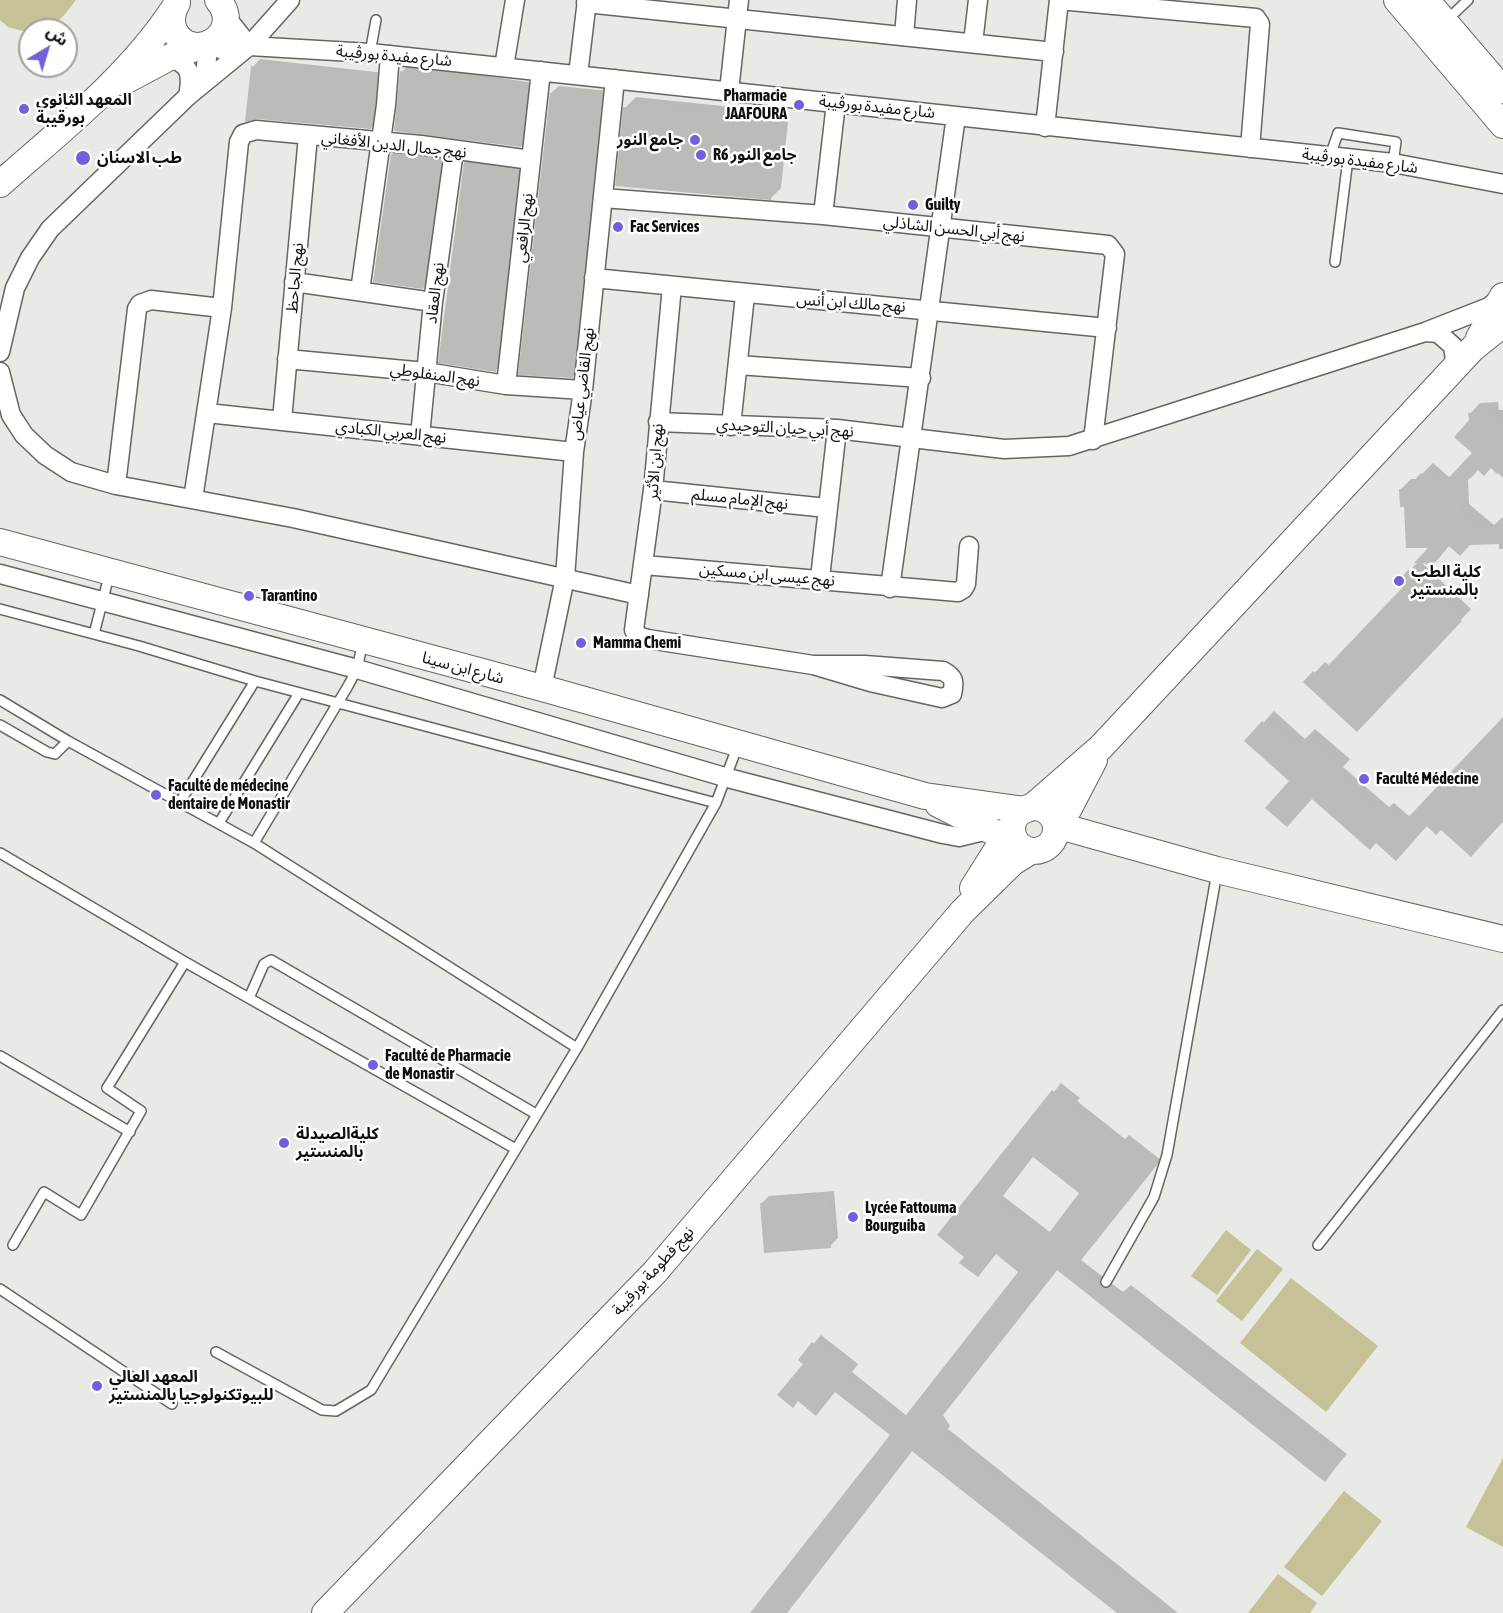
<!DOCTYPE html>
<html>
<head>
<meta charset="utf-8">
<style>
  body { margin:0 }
  #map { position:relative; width:1503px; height:1613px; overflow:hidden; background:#e9e9e5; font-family:"Asap Condensed","Noto Sans Arabic",sans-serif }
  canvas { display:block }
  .north { position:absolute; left:18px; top:18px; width:60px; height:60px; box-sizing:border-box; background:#fffffe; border:2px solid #9f9f9e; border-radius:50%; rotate:38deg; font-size:16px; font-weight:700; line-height:24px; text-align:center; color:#0f0f0e }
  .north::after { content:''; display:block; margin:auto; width:21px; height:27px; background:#7160db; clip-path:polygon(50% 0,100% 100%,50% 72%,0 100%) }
</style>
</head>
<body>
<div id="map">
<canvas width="1503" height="1613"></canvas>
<div class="north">ش</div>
</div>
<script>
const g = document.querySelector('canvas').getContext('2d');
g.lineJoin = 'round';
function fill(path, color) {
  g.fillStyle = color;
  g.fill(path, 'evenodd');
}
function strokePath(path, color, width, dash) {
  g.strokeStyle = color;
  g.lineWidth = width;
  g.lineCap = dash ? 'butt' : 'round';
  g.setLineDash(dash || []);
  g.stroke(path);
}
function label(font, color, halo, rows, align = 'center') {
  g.font = font + ' "Asap Condensed","Noto Sans Arabic",sans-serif';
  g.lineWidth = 5;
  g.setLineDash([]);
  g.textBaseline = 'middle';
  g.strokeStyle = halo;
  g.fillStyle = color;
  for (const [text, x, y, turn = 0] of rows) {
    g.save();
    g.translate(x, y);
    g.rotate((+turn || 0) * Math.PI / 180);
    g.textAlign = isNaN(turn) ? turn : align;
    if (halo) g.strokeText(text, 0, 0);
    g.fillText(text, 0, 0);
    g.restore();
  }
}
fill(new Path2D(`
  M0,0H76C61,19 55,30 30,30V33L8,27L0,20Z
  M1226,1230L1251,1250L1217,1295L1191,1276Z
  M1257,1249L1283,1269L1242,1321L1216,1301Z
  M1291,1278L1378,1346L1326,1412L1240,1343Z
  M1503,1458V1547L1466,1527Z
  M1344,1491L1382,1521L1322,1596L1284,1567Z
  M1278,1574L1317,1603L1310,1613H1248Z`), '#c4c296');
fill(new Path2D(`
  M260,59L384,73L379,120L371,128L253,67Z
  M409,64L534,83L528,138L521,146L402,72Z
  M559,86L609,91L580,369L572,377L551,93Z
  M636,97L789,113L781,188L771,198L625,108Z
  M400,146L449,152L431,280L423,288L392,154Z
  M473,155L526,162L503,363L496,370L465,163Z
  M1498,402L1499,410H1503V478L1491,466L1478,468L1468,480L1469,504L1494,525L1503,517V549H1499V543L1450,545L1421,562L1471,609L1368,719L1306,682L1325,662L1330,666L1405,587L1400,581L1432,547L1405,506L1400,490L1411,479H1417L1433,463L1450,478L1474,452L1470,414L1480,403Z
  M1274,711L1305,739L1315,729L1350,759L1343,767L1389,807L1394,803L1411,818L1503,720V822L1471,855L1442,828L1427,825L1376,841L1247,741Z
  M1061,1083L1080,1098L1077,1101L1125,1139L1129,1135L1161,1160L1081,1260L1123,1292L1131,1285L1347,1454L1325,1480L1058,1269L943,1415L950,1426L948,1429L1178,1613H1120L913,1450L787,1613H751L892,1435L836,1391L799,1400L805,1364L800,1360L821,1335L858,1364L852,1372L907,1416L1020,1272L997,1253L966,1256L939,1235ZM1033,1156L1082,1193L1051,1233L1003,1196Z
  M834,1191L838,1238L830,1246L761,1204L769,1196Z`), '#0003');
fill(new Path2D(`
  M251,66L377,80L371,129L257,119L245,122Z
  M400,71L527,88L521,147L394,131Z
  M550,93L602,99L573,378L518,375Z
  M623,107L779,124L771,200L615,186Z
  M391,154L442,159L423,289L373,282Z
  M464,162L519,170L496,372L438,363Z
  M1488,412L1489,421L1503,432V467L1497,474L1491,468L1484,476L1478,470L1471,478L1463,477V486L1458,492L1459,514L1484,537L1491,526L1493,529L1503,518V544L1470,545L1460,556L1449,546L1434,564L1414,563L1428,548H1406L1404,507H1400L1399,489H1406L1421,473L1439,488L1472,453L1454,437L1469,420L1468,413Z
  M1408,570L1462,621L1357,732L1303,682L1313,671L1318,676L1403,587L1398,581Z
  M1503,717V821L1471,857L1441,830L1436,835L1427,826L1396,861L1376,843L1370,850L1312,799L1287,827L1265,808L1289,781L1244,741L1262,721L1294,749L1303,738L1340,771L1333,779L1377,817L1382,812L1399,827Z
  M1052,1090L1073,1106L1070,1110L1117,1146L1120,1142L1154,1168L1074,1269L1115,1300L1122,1291L1340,1462L1325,1482L1057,1270L936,1424L943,1434L941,1438L1161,1613H1117L912,1451L787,1613H750L890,1435L835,1392L816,1416L798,1401L793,1408L777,1395L803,1364L798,1360L812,1342L851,1372L845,1381L899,1424L1018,1272L996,1254L978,1277L959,1263L964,1257L937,1235ZM1033,1157L1079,1193L1043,1241L996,1204Z
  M827,1198L831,1248L764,1253L760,1203Z`), '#bbbbb8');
const lane = new Path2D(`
  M1447,20L1468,0
  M370,53L376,20
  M1330,156L1338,133L1396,142L1393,163
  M1335,262L1348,159
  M0,609L139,646L255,681
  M94,634L110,572
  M0,700L68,741L254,843L577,1048
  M0,725L47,752L55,754L68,741
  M180,802L255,681L716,803
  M219,823L299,693
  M254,843L348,686L357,669L363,641
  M0,853L185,962L514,1148
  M249,998L264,964L271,960L536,1114
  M0,1056L130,1132
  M13,1245L44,1192L81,1215L141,1111L107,1088L185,962
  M1318,1245L1503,1010
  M1106,1282L1154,1197L1167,1155L1217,872
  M0,1289L172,1404
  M216,1352L322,1410L336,1411L371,1390L577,1048L716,803L738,745`);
const street = new Path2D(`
  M1059,0L1256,18L1260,24L1250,148
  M586,3L1054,52
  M904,36L907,0
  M973,43L978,0
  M249,46L370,53L1393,163L1503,184
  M168,58C191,63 192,75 188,96
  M504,67L515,0
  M578,75L587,0
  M204,80L209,44L223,50L249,46L226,17
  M729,91L739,0
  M1045,127L1059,0
  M603,198L823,215L1108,245L1115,254L1093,440
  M823,215L836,103
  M594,278L1107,328
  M294,282L433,302
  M672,286L653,490L634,630L638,636L648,639L813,665H865L943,671C954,677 955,681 952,694L942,698L870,682L813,665
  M360,291L386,105L390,55
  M1425,332L1438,333L1453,346L1456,368
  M0,352L15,288L30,258L50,229L188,96L249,46L290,0
  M287,359L426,372L506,385L583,390
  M738,365L921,378
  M0,372L11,415L24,435L45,455L71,472L116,485L293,518L639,595
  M506,385L541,71
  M207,413L574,452
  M282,420L308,136
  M658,422L837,429L1004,449L1069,446L1425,332L1489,307L1501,297
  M731,426L745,295
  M420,436L433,302L454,151
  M116,485L137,309L140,304L151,300L222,308
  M653,490L827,508
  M193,499L222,308L239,142L243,134L256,130L421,145L531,160
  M644,565L958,592L963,589L966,584L969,546
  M0,574L357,669L728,778L943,834L959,837L988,830
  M820,578L837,429
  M890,588L956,116
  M542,688L565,578L574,452L583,390L615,79`);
const secondary = new Path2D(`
  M1397,0L1503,125
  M1426,0L1503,90
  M177,3C172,11 170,20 174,30C191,66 246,34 218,0
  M123,82L168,58L200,46
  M0,184C61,130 128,78 173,10
  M1479,338L1503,296
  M0,542L542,688L925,796L1025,810
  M938,804L1019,845
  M1012 829a22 22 0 1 1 44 0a22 22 0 1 1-44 0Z
  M1031,808L1101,747L1473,348L1503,324
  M1055,822L1068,810L1094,760
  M1056,825L1217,870L1503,939
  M973,888L1012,826
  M325,1613L655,1272L963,911L1013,862L1031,851`);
strokePath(lane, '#656562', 12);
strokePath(street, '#656562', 21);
strokePath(secondary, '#656562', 28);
strokePath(lane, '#fff', 9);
strokePath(street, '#fff', 18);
strokePath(secondary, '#fff', 26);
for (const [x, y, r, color] of [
  [799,105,6,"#7160db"],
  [24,109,6,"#7160db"],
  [695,140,6,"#7160db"],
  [701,155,6,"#7160db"],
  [83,158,8,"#7160db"],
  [913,205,6,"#7160db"],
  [618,227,6,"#7160db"],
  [1399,581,6,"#7160db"],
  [249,596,6,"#7160db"],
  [581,643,6,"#7160db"],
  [1364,779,6,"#7160db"],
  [156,795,6,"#7160db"],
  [373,1065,6,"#7160db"],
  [284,1143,6,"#7160db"],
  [853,1217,6,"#7160db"],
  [97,1386,6,"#7160db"]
]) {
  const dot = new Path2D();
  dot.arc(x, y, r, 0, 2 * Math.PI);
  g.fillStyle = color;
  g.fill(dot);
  strokePath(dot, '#fffffe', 2);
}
label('16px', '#0f0f0e', '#fffffe', [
  ["شارع مفيدة بورڨيبة",394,56,5],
  ["شارع مفيدة بورڨيبة",877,107,6],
  ["نهج جمال الدين الأفغاني",394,145,6],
  ["شارع مفيدة بورڨيبة",1360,161,7],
  ["نهج الرافعي",524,228,-84],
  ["نهج أبي الحسن الشاذلي",954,229,6],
  ["نهج الجاحظ",295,278,-85],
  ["نهج العقاد",435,293,-83],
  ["نهج مالك ابن أنس",851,303,4],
  ["نهج المنفلوطي",435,375,8],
  ["نهج القاضي عياض",582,384,-83],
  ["نهج أبي حيان التوحيدي",785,428,3],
  ["نهج العربي الكبادي",391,432,6],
  ["نهج ابن الأثير",655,462,-86],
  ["نهج الإمام مسلم",740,499,6],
  ["نهج عيسى ابن مسكين",767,575,5],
  ["شارع ابن سينا",463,668,15],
  ["نهج فطومة بورقيبة",653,1271,-48]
]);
label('bold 16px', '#0f0f0e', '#fffffe', [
  ["Pharmacie",787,96,"right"],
  ["JAAFOURA",787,114,"right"],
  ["المعهد الثانوي",36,100],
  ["بورقيبة",36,118],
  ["جامع النور",683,140,"right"],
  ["R6 جامع النور",713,155],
  ["طب الاسنان",97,158],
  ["Guilty",925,205],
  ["Fac Services",630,227],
  ["كلية الطب",1411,572],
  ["بالمنستير",1411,590],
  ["Tarantino",261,596],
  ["Mamma Chemi",593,643],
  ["Faculté Médecine",1376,779],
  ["Faculté de médecine",168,786],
  ["dentaire de Monastir",168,804],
  ["Faculté de Pharmacie",385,1056],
  ["de Monastir",385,1074],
  ["كليةالصيدلة",296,1134],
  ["بالمنستير",296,1152],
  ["Lycée Fattouma",865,1208],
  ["Bourguiba",865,1226],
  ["المعهد العالي",109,1377],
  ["للبيوتكنولوجيا بالمنستير",109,1395]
], 'left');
</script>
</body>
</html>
